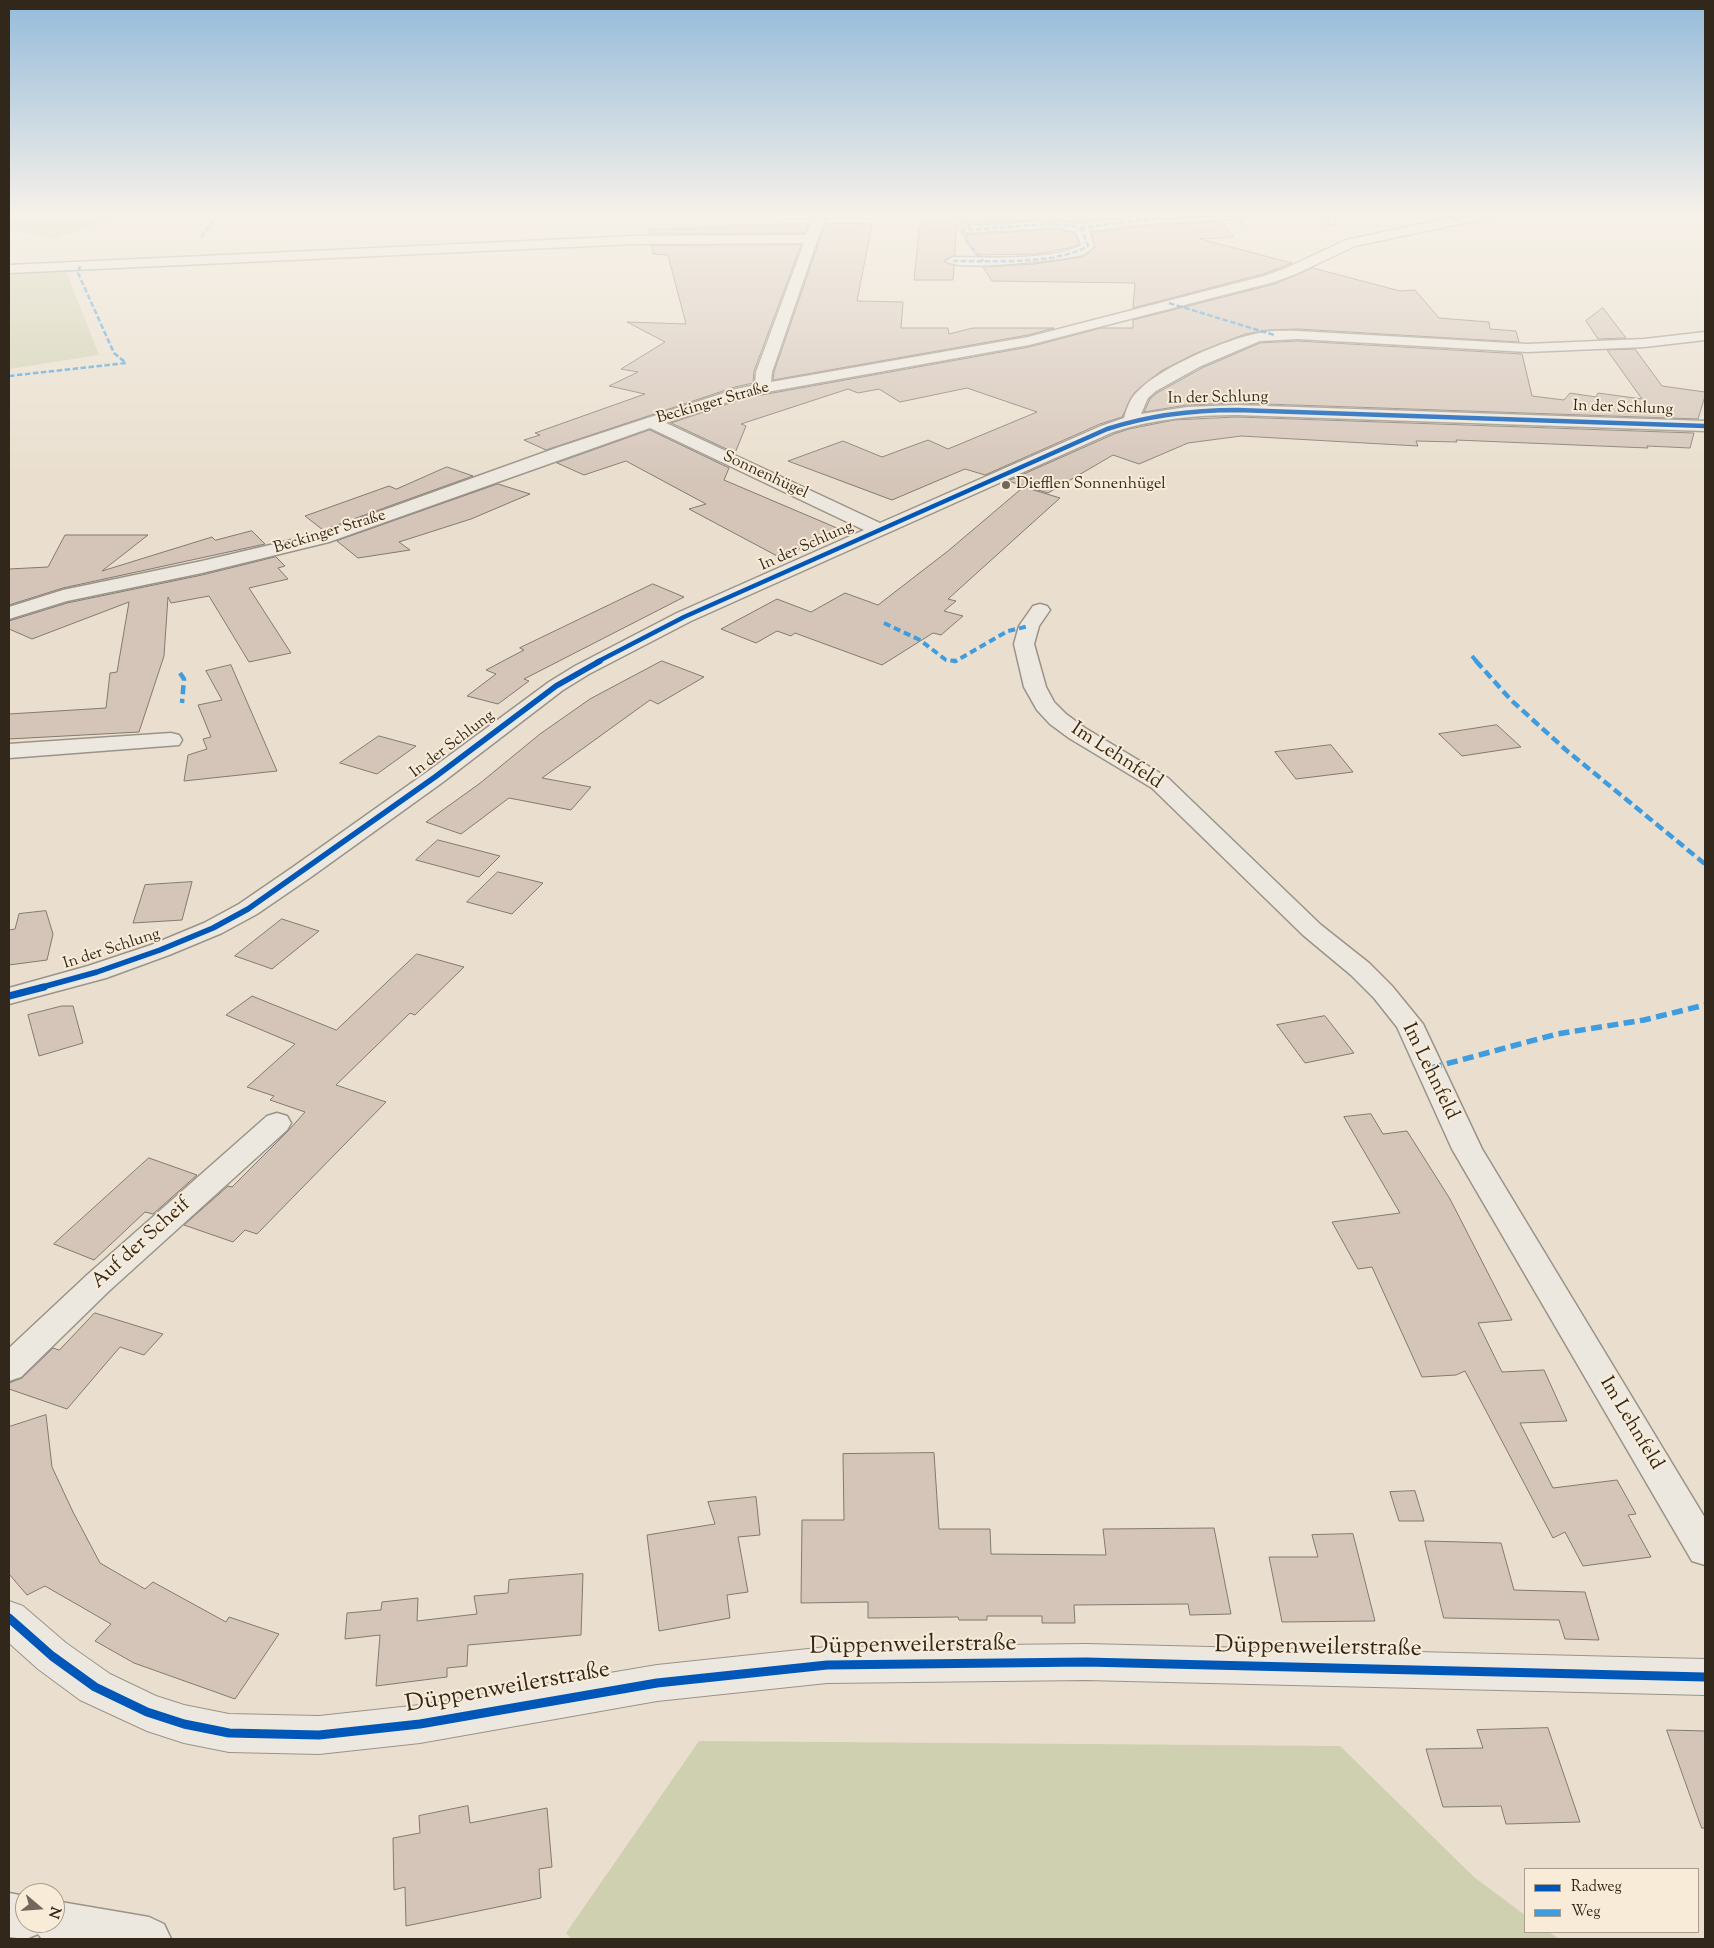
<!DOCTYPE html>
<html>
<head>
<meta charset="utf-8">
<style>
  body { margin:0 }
  #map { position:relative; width:1714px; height:1948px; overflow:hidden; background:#eadfce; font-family:"Sorts Mill Goudy",serif }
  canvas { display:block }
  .frame { position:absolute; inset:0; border:10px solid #32271b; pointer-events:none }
  .legend { position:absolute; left:1524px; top:1868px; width:175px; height:65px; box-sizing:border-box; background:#f8ecd8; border:1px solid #a99d8c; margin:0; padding:6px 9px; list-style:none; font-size:15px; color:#32271b }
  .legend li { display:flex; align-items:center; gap:10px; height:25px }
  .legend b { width:25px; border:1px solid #a99d8c }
  .north { position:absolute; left:15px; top:1883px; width:50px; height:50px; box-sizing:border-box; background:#f8ecd8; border:1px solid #a99d8c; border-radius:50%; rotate:108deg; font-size:14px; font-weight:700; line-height:20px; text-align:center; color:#32271b }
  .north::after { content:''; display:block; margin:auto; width:18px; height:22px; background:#72675a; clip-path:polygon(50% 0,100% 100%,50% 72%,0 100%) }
</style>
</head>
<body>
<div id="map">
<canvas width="1714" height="1948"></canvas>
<div class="frame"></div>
<ul class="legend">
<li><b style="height:6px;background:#0057b8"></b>Radweg</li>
<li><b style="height:6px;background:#3e9cdf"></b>Weg</li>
</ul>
<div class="north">N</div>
</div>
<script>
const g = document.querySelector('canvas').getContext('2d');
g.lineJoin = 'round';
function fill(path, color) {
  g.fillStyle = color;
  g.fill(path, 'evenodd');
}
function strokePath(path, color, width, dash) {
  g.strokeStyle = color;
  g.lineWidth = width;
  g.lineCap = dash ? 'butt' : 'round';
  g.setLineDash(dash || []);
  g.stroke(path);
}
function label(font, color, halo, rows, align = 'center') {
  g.font = font + ' "Sorts Mill Goudy",serif';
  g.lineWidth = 4;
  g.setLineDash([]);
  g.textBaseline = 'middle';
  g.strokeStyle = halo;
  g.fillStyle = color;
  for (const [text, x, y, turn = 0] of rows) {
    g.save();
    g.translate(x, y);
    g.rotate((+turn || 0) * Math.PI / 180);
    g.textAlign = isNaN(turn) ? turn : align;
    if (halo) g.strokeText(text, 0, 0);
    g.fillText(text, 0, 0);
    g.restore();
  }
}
fill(new Path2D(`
  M9,212H136L52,239L9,229Z
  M66,271L99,355L9,369V274Z
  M699,1741L1340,1746L1474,1877L1525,1915V1932H1549L1559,1939H572L566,1933Z`), '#ced0af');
const building = new Path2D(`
  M1087,212L1094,220L1080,222L1046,219L970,224L962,230L966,235L1046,230H1061L1075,234L1079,244L1069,248L1037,254L976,255L956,224L955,255L944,260L954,266L953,280H914L919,232L922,219H924L926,214L957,216Z
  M1222,222L1234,237L1200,239L1292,263L1263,274L1133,308L1135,283L992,281L983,267L1034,264L1083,257L1095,247L1092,233L1143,226Z
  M842,223L872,224L857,301L903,302L901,328H948L949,334L973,328H1054L1028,335L773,380L774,372L825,224Z
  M784,224H808L805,233L650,234L649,229L730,228V226Z
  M801,245L754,371L753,383L735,387L546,450L524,440L540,435L535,433L645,394L609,386L638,372L621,369L665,342L627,322L686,324L668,255L653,254L652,246Z
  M1313,268L1400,291L1415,290L1439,318L1489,322L1490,329L1516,331L1519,342L1298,329L1269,330L1245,334L1194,354L1161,371L1134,393L1122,417L1100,424L985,475L965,469L892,500L788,461L843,441L882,457L928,440L948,449L1037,412L967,388L900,402L879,389L858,393L848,389L741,424L746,426L735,453L671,423L745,398L1029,347L1101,328H1133V320L1275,284Z
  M1603,308L1626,338L1598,339L1586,321Z
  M1298,341L1522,354L1532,396L1564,400L1570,393L1596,397L1598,393L1642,399L1607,350L1635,349L1662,386L1705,392V396L1698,419L1237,403L1187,405L1144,412L1150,399L1157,393L1202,368L1260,343Z
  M1237,417L1694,433L1690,448L1647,446L1648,448L1456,440L1457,442L1416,441L1418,446L1241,436L1188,443L1139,464L1113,455L1048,493L1008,481L1114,434L1129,429L1174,420Z
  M650,430L729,468L724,480L844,531L779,557L689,509L706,504L626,461L584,475L557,463Z
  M447,467L473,476L323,530L305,516L389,486L396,489Z
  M498,484L530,494L471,519L399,542L410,550L358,558L337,541Z
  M1024,487L1060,498L948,599L956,601L944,611L963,616L941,635L933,633L882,665L795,633L791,636L777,631L756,643L721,629L777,599L811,612L845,593L878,605L948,551Z
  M252,531L265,544L63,588L9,605V569L48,567L65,535H148L102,571L212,537L215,540Z
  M276,557L285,566L278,568L288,579L249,588L291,653L249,662L209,596L171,603L168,597L164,656L139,732L9,739V714L106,708L110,673L117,672L129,602L32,639L9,629V621L67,603L202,575Z
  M653,584L684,597L524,679L529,681L498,704L467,696L496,674L486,670L524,650L520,648Z
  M662,661L704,677L658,704L650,700L542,778L591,787L571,810L509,798L461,834L426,822L479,784L540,734L590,699Z
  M231,665L277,771L184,781L188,755L207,749L203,739L211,737L198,705L222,700L206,671Z
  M1497,725L1521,747L1462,756L1439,734Z
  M379,736L416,746L377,774L340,763Z
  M1331,745L1353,772L1296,779L1275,752Z
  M438,840L500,856L479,877L416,860Z
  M498,872L543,883L512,914L467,902Z
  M192,882L182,920L133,923L145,885Z
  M46,911L53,934L47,960L9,965V930L15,929L19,914Z
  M282,919L319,931L272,969L235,956Z
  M417,954L464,967L415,1015L410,1013L336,1085L386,1102L257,1234L245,1230L233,1242L184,1225L228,1186L232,1187L288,1131L305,1112L270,1100L274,1096L247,1087L295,1044L226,1015L252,996L336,1030Z
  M62,1006H73L83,1043L39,1056L28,1015Z
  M1325,1016L1354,1053L1305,1063L1277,1025Z
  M1371,1114L1383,1134L1407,1131L1450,1199L1512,1320L1478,1323L1502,1372L1544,1370L1567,1421L1520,1423L1553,1488L1617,1480L1636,1514L1628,1515L1651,1557L1583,1566L1565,1532L1553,1538L1465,1371L1456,1375L1422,1377L1372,1267L1358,1269L1332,1222L1400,1213L1344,1117Z
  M149,1158L197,1175L153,1214L145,1212L94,1260L54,1244Z
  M95,1313L163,1334L144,1355L120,1347L67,1409L9,1389V1383L22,1378L53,1348L59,1350Z
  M46,1415L52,1467L73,1512L100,1563L145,1589L153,1582L226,1622L229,1617L279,1634L235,1699L134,1663L95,1641L111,1624L45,1586L27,1595L9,1574V1427Z
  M934,1453L939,1529H990L991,1554L1106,1555L1103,1529L1214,1528L1231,1614L1190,1615L1188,1604L1074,1605L1075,1623H1042V1616H987V1620H959L958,1617L868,1618V1602L801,1603L802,1520H844L843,1454Z
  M1415,1491L1424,1521H1399L1390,1492Z
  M756,1497L760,1535L738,1537L748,1592L727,1595L730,1618L659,1631L647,1535L715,1524L708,1502Z
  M1353,1534L1375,1621L1282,1622L1269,1557H1318L1312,1535Z
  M1425,1541L1501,1543L1514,1590L1585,1592L1599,1640L1565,1639L1559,1620L1444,1618Z
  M583,1574L581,1635L468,1645L467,1666L447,1668V1677L376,1686L380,1635L345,1639L347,1613L381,1610L382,1602L418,1598L417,1621L477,1614L474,1596L508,1593L509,1580Z
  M1548,1728L1580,1822L1506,1824L1501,1806L1443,1807L1426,1749L1483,1748L1477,1730Z
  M1667,1730L1705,1731V1828H1702Z
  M468,1806L470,1823L547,1808L552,1867L539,1869L541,1898L406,1926L405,1887L394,1890L393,1838L420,1833L419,1816Z`);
fill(building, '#d5c5b9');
strokePath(building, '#817a6f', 1);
const minor = new Path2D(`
  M815,212H827L772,372L771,382L1028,337L1264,276L1286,268L1346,240L1478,212H1503L1497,216L1355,246L1296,274L1274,282L1029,345L745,396L666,423L880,523L1101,426L1124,418C1127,408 1130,398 1138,391C1161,367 1227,339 1259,333C1272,330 1285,331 1298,331L1527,344L1644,339L1705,332V340L1644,347L1527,352L1298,339L1260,341L1201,366L1156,391L1148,398L1141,414L1187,407L1237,405L1705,421V431L1237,415C1194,415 1154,419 1113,432L691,621L589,674L563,690L443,782L311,877L257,914L222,933L169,955L106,978L9,1004V988L88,966L151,945L204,923L239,904L293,867L427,772L549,682L575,666L677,613L864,530L650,428L329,542L202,573L67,601L9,619V607L63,590L202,561L317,534L559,447L736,389L755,385L756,372L804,243L634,244L9,273V265L634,236L806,235Z
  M1214,212H1252L1250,215L1233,219L1143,224L1089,231L1094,246C1091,250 1087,253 1082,255C1064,260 956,272 946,261L953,257C986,257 1054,261 1081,245L1076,232L1061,228H1046L966,233L964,230L970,226L1046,221L1080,224L1143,216Z
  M1316,212H1329L1335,221L1333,224H1325Z
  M1040,604L1047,606L1050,610L1039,626L1034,644L1046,687L1054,702L1066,714L1085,728L1168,778L1321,925L1369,963L1392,986L1423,1024L1482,1149L1705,1518V1565L1692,1561L1452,1149L1397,1027L1374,998L1351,975L1303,935L1152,788L1069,738L1050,724L1037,710L1024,687L1014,644L1019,626L1033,606Z
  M171,733L179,735L182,740L179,745L9,758V744Z
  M277,1113L287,1116L291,1123L287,1130L109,1291L21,1377L9,1381V1348L87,1275L267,1116Z
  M9,1893L25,1896V1923H55V1901L149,1917L164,1924L171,1939H42L38,1934L26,1939L9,1937Z`);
const tertiary = new Path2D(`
  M9,1601L23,1606L66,1643L110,1674L156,1696L184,1705L229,1714L319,1716L420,1705L657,1665L827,1647L1086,1644L1705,1659V1695L1086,1680L827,1683L657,1701L420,1743L319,1754L229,1752L184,1743L147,1731L80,1700L38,1669L9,1643Z`);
strokePath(minor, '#9a9388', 3);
strokePath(tertiary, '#9a9388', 2);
fill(minor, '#ede8df');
fill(tertiary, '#ede8df');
strokePath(new Path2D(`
  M960,212L970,230L966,238L967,242L983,261
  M1322,212L1329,221
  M1437,212L1460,221
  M1233,215L1247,227
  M1080,228L1143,220L1233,215L1246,212
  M201,237L220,212
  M953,261C990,261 1056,265 1088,246L1082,230L1074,226L1046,224L970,230
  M1169,303L1274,335
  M9,376L126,363L114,353L78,273L80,266`), '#3e9cdf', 2.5, [5.5, 2.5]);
strokePath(new Path2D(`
  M884,623L920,640L946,660L956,661L1008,631L1029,626
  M1472,656L1477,662`), '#3e9cdf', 4, [7, 4]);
strokePath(new Path2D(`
  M953,661H956
  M1476,661L1511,700L1566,750L1705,864
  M180,673L184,679L182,703`), '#3e9cdf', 4.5, [9, 4.5]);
strokePath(new Path2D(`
  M1431,1068L1557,1034L1644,1020L1705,1005`), '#3e9cdf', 5.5, [11, 5.5]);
strokePath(new Path2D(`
  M597,662L684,617L1107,429C1150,415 1192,410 1237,410L1705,426`), '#0057b8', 4.5);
strokePath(new Path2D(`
  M39,988L97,972L160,950L213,928L248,909L435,777L556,686L600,661`), '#0057b8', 5.5);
strokePath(new Path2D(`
  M9,996L44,987`), '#0057b8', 7);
strokePath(new Path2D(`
  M9,1618L52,1656L95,1687L147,1712L184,1724L229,1733L319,1735L420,1724L657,1683L827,1665L1086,1662L1705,1677`), '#0057b8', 9);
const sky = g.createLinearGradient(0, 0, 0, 485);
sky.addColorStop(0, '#95bbda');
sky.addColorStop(0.44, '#f6f1e9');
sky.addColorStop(1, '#f6f1e900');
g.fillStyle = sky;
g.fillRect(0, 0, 1714, 485);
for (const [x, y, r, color] of [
  [1006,485,5,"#72675a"]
]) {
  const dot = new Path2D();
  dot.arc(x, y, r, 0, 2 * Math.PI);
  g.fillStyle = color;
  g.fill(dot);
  strokePath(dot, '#f8ecd8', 2);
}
label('16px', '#32271b', '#f8ecd8', [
  ["In der Schlung",1218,399,-1],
  ["Beckinger Straße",713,404,-16],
  ["In der Schlung",1623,409,2],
  ["Sonnenhügel",765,476,25],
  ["Beckinger Straße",330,533,-17],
  ["In der Schlung",807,547,-24],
  ["In der Schlung",453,745,-37],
  ["In der Schlung",112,950,-18]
]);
label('16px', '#32271b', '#f8ecd8', [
  ["Diefflen Sonnenhügel",1016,485]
], 'left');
label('20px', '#32271b', '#f8ecd8', [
  ["Im Lehnfeld",1116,757,33],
  ["Im Lehnfeld",1429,1072,64],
  ["Auf der Scheif",142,1244,-42],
  ["Im Lehnfeld",1630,1424,59]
]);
label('24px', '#32271b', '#f8ecd8', [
  ["Düppenweilerstraße",913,1647,-1],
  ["Düppenweilerstraße",1318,1649,1],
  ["Düppenweilerstraße",508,1689,-10]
]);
</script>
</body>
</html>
